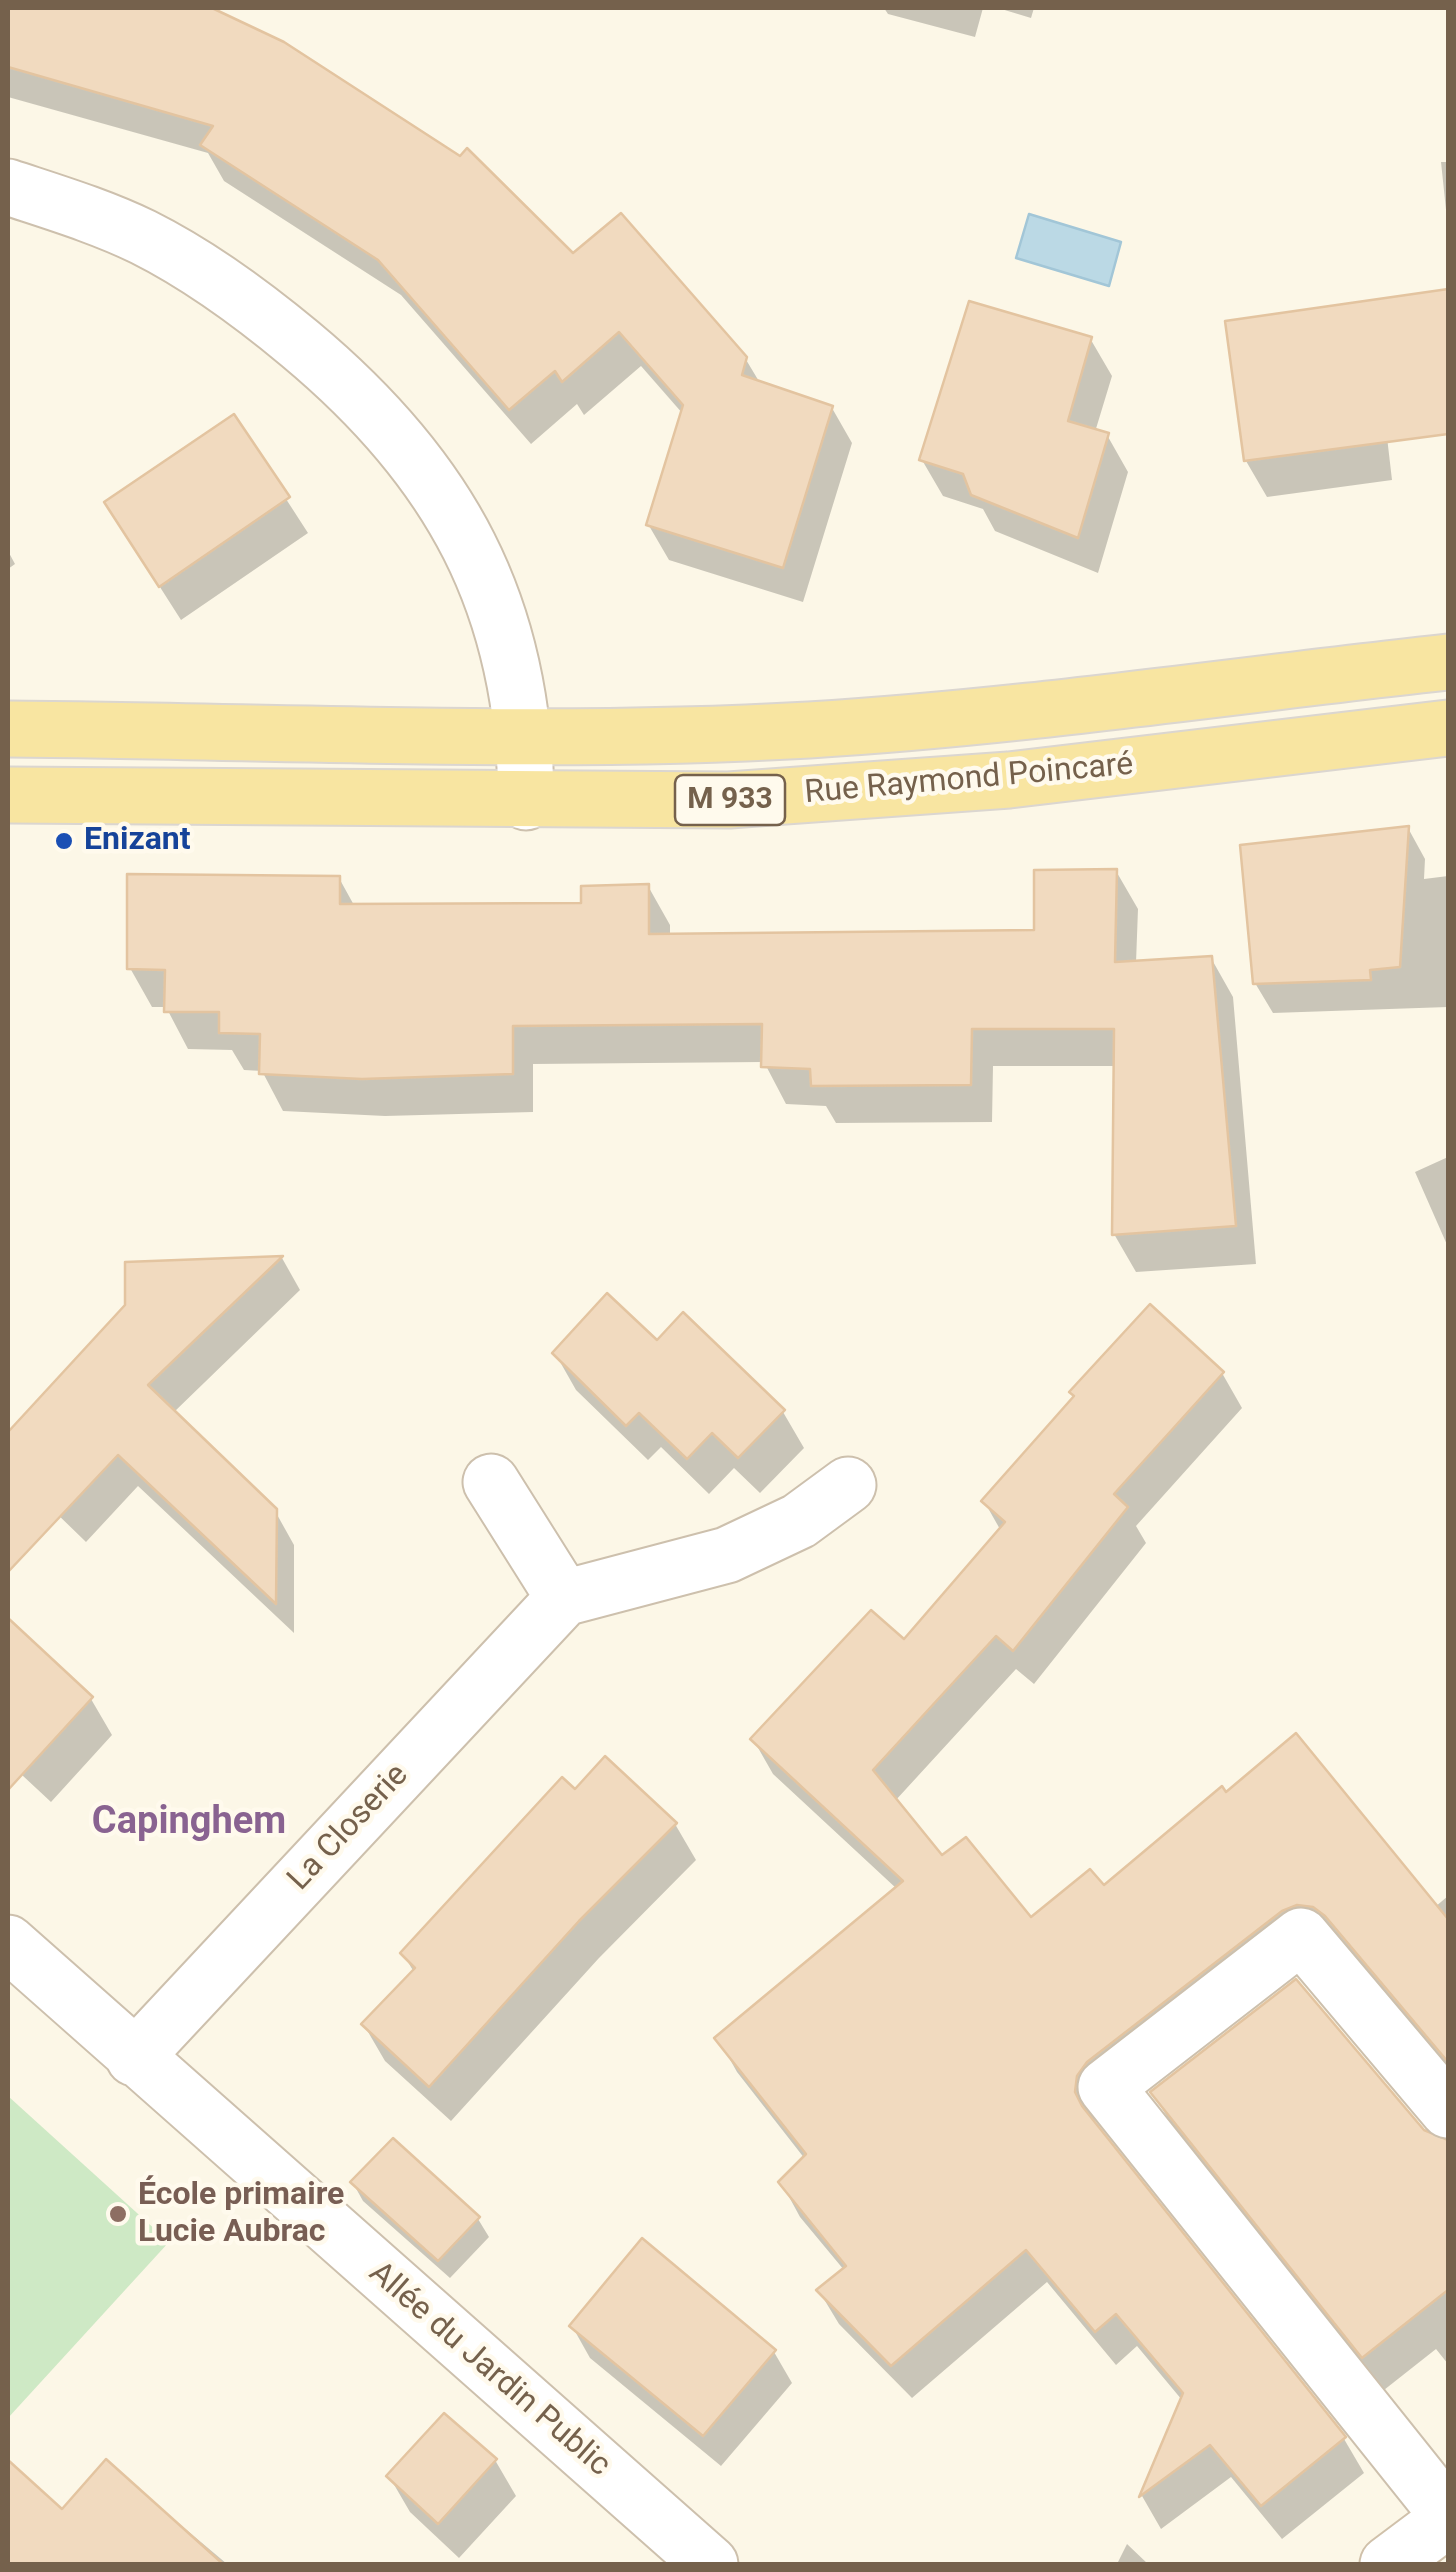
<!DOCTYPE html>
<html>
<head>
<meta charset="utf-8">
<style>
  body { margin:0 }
  #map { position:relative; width:1456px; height:2572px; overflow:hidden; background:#fcf7e7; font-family:Roboto,sans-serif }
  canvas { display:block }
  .frame { position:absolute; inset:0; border:10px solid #75614c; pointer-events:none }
</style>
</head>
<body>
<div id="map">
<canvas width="1456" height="2572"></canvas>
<div class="frame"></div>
</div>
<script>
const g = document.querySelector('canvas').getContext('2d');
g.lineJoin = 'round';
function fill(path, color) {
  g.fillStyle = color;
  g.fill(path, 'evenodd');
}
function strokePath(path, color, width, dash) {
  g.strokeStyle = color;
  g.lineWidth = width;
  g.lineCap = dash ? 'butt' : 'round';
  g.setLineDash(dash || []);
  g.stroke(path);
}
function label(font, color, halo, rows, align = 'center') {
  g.font = font + ' Roboto,sans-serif';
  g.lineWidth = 9;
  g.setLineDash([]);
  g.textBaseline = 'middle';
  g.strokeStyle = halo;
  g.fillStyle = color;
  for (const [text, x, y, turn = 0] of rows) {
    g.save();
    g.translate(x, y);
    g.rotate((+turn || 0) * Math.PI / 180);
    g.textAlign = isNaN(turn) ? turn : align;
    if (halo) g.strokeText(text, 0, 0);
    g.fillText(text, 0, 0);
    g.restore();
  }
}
fill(new Path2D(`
  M8,2096L169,2242L8,2418Z`), '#cee9c5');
const water = new Path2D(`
  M1029,214L1121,242L1109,286L1016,258Z`);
fill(water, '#bbd9e5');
strokePath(water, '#a2c6d7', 2.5);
fill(new Path2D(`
  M8,8H206L282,44L573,257L745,358L760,383L832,408L852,443L803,602L669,560L648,524L683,414L641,366L584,415L577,404L531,444L401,295L224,181L208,153L8,97Z
  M884,8H983L975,37L888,14Z
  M998,8H1034L1031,18Z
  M1441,162H1448V229Z
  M1091,340L1112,376L1095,432L1107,435L1128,472L1098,573L995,531L983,509L943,496L922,460Z
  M1376,342L1392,480L1267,497L1246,461Z
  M233,417L308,533L181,620L128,537Z
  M8,551L15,564L8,569Z
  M1408,828L1425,859L1424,879L1448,876V1007L1273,1013L1255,983Z
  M1116,871L1138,909L1136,963L1211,958L1233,997L1256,1264L1136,1272L1114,1234L1116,1066H993L992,1122L836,1123L826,1106L786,1104L764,1062L533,1064V1112L385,1116L283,1111L262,1071L244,1070L232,1050L188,1049L166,1007H152L130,968L339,878L355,907L584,906L648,886L670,925V937L1037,933Z
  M1448,1157V1247L1415,1172Z
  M282,1258L300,1290L173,1413L275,1511L294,1545V1633L138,1486L86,1542L19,1477L8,1458V1436L128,1306V1264Z
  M657,1344L783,1412L804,1448L760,1493L734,1468L709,1494L661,1447L648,1460L576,1390L555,1353Z
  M1222,1373L1242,1408L1136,1526L1146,1543L1034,1684L1016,1669L895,1801L942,1859L1031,1921L1103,1888L1435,1907L1448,1896V2070L1318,1938L1096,2110L1094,2125L1344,2439L1364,2473L1282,2539L1231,2477L1161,2529L1142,2496L1182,2400L1137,2346L1116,2365L1047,2282L912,2398L839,2324L819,2291L844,2270L800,2217L781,2182L805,2159L737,2072L718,2038L897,1889L773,1774L753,1739L904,1643L1001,1531L984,1501Z
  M8,1621L91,1699L112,1735L51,1802L8,1762Z
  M576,1792L675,1824L696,1860L599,1958L451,2121L385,2061L364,2025L414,1972L403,1954Z
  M1153,2093L1423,2133L1448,2143V2364L1436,2349L1384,2390L1173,2127Z
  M353,2183L478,2219L489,2237L450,2278L363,2201Z
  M572,2326L774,2352L792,2383L721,2466L590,2358Z
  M495,2460L516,2496L459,2558L410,2512L389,2476Z
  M106,2462L227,2564H8L11,2466L63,2513Z
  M1127,2544L1148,2564H1117Z`), '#0003');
const building = new Path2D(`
  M8,8H212L284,42L460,156L467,148L573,253L621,213L747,357L742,375L833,406L783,568L646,525L683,405L619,332L562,382L555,371L509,410L378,260L200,145L213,126L8,67Z
  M1448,289V434L1244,461L1225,321Z
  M969,301L1092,337L1068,421L1109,433L1078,538L971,495L963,474L919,460Z
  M234,414L290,497L159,587L104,502Z
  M1409,826L1400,967L1370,970L1371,980L1253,984L1240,845Z
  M1117,869L1115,962L1212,956L1236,1226L1112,1235L1114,1029H972L971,1085L811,1086L810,1069L761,1067L762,1024L513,1026V1074L362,1079L259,1074L260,1034L219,1033V1012H164L165,970L127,969V874L340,876V904L581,903V886L649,884V934L1034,930V870Z
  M283,1256L148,1385L277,1509L276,1604L118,1455L8,1572V1432L125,1305V1262Z
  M607,1293L657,1340L683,1312L785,1410L738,1458L712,1433L687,1459L639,1413L626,1426L552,1353Z
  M1150,1304L1224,1372L1114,1494L1128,1507L1013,1651L996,1636L873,1770L942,1855L966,1837L1031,1917L1090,1869L1104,1885L1222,1786L1226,1792L1296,1733L1448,1919V2062L1325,1916L1313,1907L1297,1905L1282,1911L1087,2062L1077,2076L1075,2092L1082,2106L1346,2437L1261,2506L1210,2445L1139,2497L1183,2393L1116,2314L1095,2332L1026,2250L891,2366L816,2290L846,2266L778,2182L806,2154L714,2038L903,1881L750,1739L871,1610L904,1639L1005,1522L981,1501L1074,1396L1069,1392Z
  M8,1618L93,1697L8,1790Z
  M605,1756L677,1823L579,1921L429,2087L361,2024L415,1968L400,1953L562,1777L575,1789Z
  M1296,1979L1424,2130L1448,2140V2290L1362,2358L1150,2092Z
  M393,2138L480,2217L438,2261L350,2182Z
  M642,2238L776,2350L703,2436L569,2326Z
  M444,2413L497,2459L438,2524L386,2476Z
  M106,2459L223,2564H8V2460L62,2509Z`);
fill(building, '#f1dabf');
strokePath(building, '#e3c4a0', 2.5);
const street = new Path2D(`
  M8,187C53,202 100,216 143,237C199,265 252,304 300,344C450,469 525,605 526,802
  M564,1598L727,1555L799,1521L848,1485
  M8,1943L710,2564
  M134,2058L564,1598L491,1482
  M1448,2110L1301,1936L1106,2087L1448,2515`);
const secondary = new Path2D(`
  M1388,2564L1448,2519`);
const primary = new Path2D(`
  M8,729C274,731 543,745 809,730C1023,717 1236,685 1448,662
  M8,795L729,800L1009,780L1448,728`);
strokePath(street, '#cdc0ad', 59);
strokePath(secondary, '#d0c1aa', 59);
strokePath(primary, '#dbd6d0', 59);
strokePath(street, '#fff', 55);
strokePath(secondary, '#fff', 55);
strokePath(primary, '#f8e5a1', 55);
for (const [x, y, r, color] of [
  [64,841,10,"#1a4fb4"],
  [118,2214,10,"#8d6e63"]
]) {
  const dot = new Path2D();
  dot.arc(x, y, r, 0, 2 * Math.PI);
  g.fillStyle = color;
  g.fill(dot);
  strokePath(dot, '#fffaed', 4);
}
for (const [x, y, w] of [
  [730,800,110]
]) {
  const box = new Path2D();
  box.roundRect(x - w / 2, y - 25, w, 50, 8);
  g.fillStyle = '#fffaed';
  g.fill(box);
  strokePath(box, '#75614c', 2.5);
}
label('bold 30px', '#75614c', null, [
  ["M 933",730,800]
]);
label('32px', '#75614c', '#fffaed', [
  ["Rue Raymond Poincaré",969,780,-5],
  ["La Closerie",349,1828,-47],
  ["Allée du Jardin Public",489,2370,41]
]);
label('bold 32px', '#164399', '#fffaed', [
  ["Enizant",84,841]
], 'left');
label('bold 32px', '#785e54', '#fffaed', [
  ["École primaire",138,2196],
  ["Lucie Aubrac",138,2233]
], 'left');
label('bold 38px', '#896391', '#fffaed', [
  ["Capinghem",189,1823]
]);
</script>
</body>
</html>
